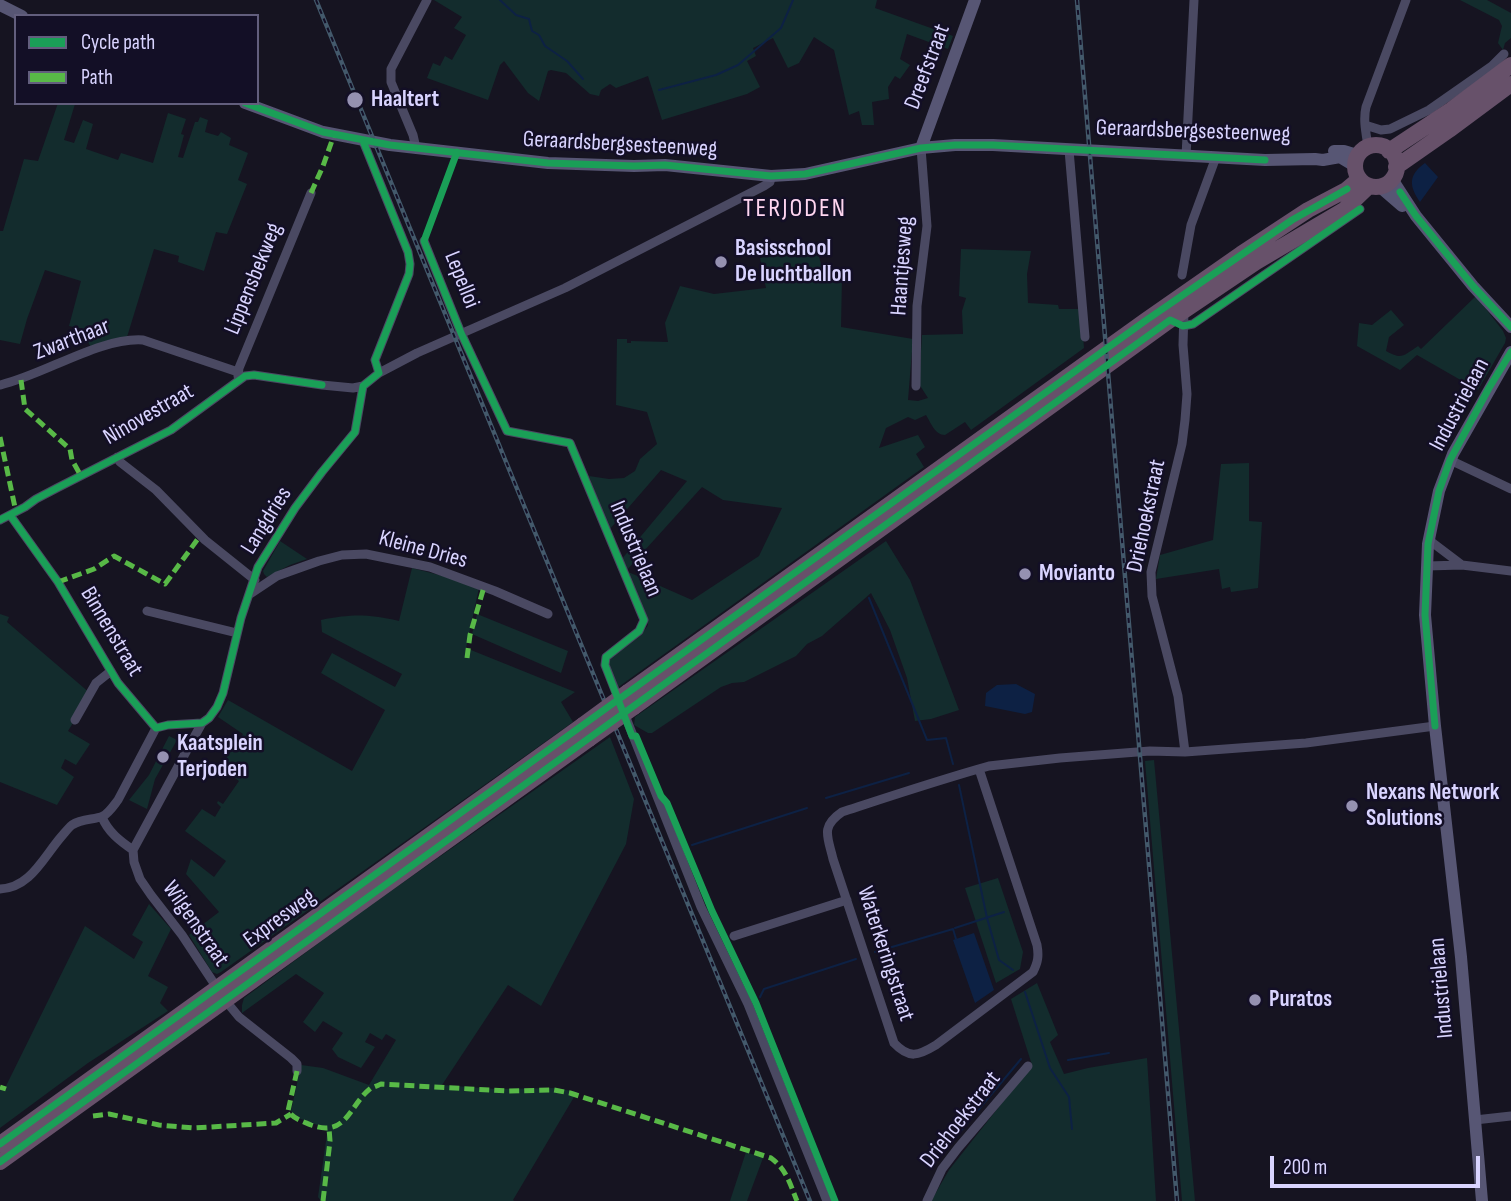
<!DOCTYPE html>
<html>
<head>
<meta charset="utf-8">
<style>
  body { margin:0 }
  #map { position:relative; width:1511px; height:1201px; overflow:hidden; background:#161421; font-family:"Sofia Sans Condensed",sans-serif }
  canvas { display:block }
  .legend { position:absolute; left:14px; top:14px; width:245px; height:91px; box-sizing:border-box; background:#130f26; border:2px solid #625e7d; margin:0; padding:9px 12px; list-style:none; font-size:21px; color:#d9d4ff }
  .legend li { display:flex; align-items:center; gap:14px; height:35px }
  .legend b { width:35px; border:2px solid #625e7d }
  .scale { position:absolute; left:1270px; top:1156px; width:210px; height:32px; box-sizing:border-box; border:4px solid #d9d4ff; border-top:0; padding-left:9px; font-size:21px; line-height:24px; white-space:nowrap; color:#d9d4ff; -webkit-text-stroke:5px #130f26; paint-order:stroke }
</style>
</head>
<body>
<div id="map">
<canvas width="1511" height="1201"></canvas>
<ul class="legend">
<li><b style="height:9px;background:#1a9f57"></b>Cycle path</li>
<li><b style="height:9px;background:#58b947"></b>Path</li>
</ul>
<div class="scale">200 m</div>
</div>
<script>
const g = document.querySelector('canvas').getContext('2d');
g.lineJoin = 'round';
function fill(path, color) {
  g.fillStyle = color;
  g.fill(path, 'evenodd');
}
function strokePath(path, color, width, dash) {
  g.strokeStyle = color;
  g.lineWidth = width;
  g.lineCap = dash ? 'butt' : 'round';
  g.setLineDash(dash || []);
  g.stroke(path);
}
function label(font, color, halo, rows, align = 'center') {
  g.font = font + ' "Sofia Sans Condensed",sans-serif';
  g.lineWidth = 5;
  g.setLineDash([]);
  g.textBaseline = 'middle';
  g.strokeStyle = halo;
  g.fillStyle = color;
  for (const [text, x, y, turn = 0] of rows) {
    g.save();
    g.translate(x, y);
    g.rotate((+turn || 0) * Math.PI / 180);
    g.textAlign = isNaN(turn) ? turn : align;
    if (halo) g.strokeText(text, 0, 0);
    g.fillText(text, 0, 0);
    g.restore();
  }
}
fill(new Path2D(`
  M434,0H877L875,8L953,36L948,49L907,34L900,59L910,65L900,79L895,76L888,87L889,99L872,102L874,125H862L859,111L849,115L834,50L814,37L799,63L788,68L773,38L753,48L756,56L747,61L760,87L747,94L662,120L648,76L616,88L610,84L601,90L599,96L590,94L566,73L551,70L548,71L539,101L528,93L504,61L500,65L488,100L427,78L433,63L440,66L445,56L452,60L466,35L454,28L462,17Z
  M1460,0H1487L1511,13V38L1505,43L1503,50L1498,43L1502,26L1499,20Z
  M58,103L75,104L64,140L74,143L83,120L93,124L86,149L118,160L121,153L153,163L168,113L186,119L181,134L184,135L178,157L183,158L195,122H198L200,117L208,120L205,132L218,136L221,132L231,138L229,145L248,153L238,180L247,184L227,234L216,232L204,271L178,262L179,256L154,249L127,337L91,348L82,329L69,326L81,281L45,270L27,319L20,344L0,340V231H3L24,159L38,161Z
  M811,248L813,253L818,252L825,281L842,277L841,327L913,339L908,400L918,401L928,398L919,384L922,335L963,334L962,311L966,298L959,296L961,249L1031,251L1027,274L1028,303L1058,305L1059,309H1081L1084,348L971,430L965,422L945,435C935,435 931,423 926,415L915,420L908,417L886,428L879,448L918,435L925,447L916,454L924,467L617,688C614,683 611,677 609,672C603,650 638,643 648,625L645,615L621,560L687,481L661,470L609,530L589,476L609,479L624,478L635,471L640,459L657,444L647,412L616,405L617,339H627V343H631V341L668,342L665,323L680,286L714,294L766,288L760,258ZM702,487L723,500L782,508L759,556L692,600L626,571Z
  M1476,296L1503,331L1506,338L1505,343L1478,390L1417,355L1400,370L1357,346L1359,323L1372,325L1391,310L1404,325L1389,337L1386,351C1402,360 1403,356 1418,346L1421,349Z
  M1249,463V521L1262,522L1258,588L1231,592L1230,587L1222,589L1219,569L1156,579L1160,555L1213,540L1221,464Z
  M280,541L307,559L290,565L267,577L264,574L263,571Z
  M886,541L910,580L959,710L931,719L915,721L907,678L890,630L871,593L822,636L807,644L796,656L744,682L732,683L721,687L652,733H648L634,725L635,717Z
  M412,568L447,577L479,588L466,648L575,692L561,702L573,722L221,972L217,974L212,972L189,935L219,912L186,874L191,859L214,877L226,861L185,831L202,809L215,817L221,807L217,803L218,801L223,804L239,781L220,767L243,734L218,717L228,700L352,771L385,710L321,673L332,653L395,687L402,674L322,632L321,620C353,614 366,614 399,621Z
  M0,614L9,617L7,622L91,694L68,731L90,744L76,765L65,759L61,768L74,777L57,805L0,782Z
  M477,614L568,651L561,673L472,634Z
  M169,736L177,740L155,779L147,809L129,800L149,775Z
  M610,737L634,799L626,844L541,1006L508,985L442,1085L496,1089L555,1088L577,1092L513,1200L514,1201H321L318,1197L327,1134L326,1128L295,1117L291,1111L301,1065L323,1068L369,1085L396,1040L386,1034L382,1040L370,1033L365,1042L375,1047L361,1068L338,1057L332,1049L343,1033L323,1021L315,1032L303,1022L324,993L296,974L242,1013V1005L244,998L361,912Z
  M1154,760L1195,1201H1182L1145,761Z
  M998,878L1023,952L1020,969L996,983L965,888Z
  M149,904L171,929L148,976L168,987L160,1003L168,1011L88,1063L0,1128V1087L5,1088L85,926L134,959L143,942L132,935Z
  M1037,983L1058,1035L1050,1042L1064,1074L1088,1068L1147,1058L1156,1201H931L949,1170L1032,1065L1011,999Z
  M746,1152L763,1158L747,1201H730Z`), '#132c2d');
fill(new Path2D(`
  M1425,163L1438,177L1420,202C1409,186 1408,175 1425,163Z
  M1016,684L1035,694L1032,712L1025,714L985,706L986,693L997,685Z
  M974,933L994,990L975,1003L953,940Z`), '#0d2144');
strokePath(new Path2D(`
  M500,0L516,15L529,19L532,31L539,35L545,46L567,61L583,79
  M659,90L716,75L738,65L781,28L793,0
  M869,598L927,740L946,738L953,764
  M959,785L987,918L999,960L1013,970
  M826,798L909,773
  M692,845L807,808
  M955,928L1004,912
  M875,952L953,929L956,939
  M1025,992L1050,1068L1069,1097L1072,1129
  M760,997L764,989L856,959
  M1068,1060L1109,1053
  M937,1159L1021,1059`), '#0d2144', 2);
strokePath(new Path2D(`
  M1365,125L1381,130L1390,129L1429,110L1492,66L1504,54
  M363,141L408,252L410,264L409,274L375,360L379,373
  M1368,146C1366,133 1363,120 1366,107L1406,0
  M416,148L413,135L391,82V69L427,0
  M1069,150L1085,337
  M1186,156L1194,0
  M424,241L461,333L507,431L570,443L644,620L639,631L606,657L605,665L701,907L748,1004L827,1201
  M1182,275L1191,225L1216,157
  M1184,311L1183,345L1187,394L1185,420L1182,444L1151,572L1152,596L1178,696L1185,752
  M1183,326L1193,324L1360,209
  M238,376L239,368L311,193
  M0,385C44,375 100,337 143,340L238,372
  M916,386L917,306L927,226L921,148
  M117,457L120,462L156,490L205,540L255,580
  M1450,460L1511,489
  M10,515L58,582L118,683L156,728
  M0,520L25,507L36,499L57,488L171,430L245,376L254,375L322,385L353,388L363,386L379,373L417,353L565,288L764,186L770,182L771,176
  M1429,540L1462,565L1511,571
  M1427,566L1462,565
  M250,594L277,576L319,561L342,555L366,554L430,567L495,591L548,614
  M147,611L237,633
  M75,720L96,683L111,671
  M156,728L168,725L202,723
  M979,769L1037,945C1039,956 1038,962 1033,972L936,1045C918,1056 909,1059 894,1043L833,859C828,837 820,827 842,812C891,796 939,780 989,766L1060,758L1150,751L1185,752L1306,743L1435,726
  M102,817C108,832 120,841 133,850
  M133,850L187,750L202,723L209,718L217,707L223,693L241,618L258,567L295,508L322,472L355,432L363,386
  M133,850L134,862L140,879L151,895L182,935L225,1000L239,1017L291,1058L297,1064V1071
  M0,889C30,888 43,858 61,837C64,834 68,828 72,825C82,818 95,820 103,816C109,813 114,805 118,800L156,728
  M734,936L847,900
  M1475,1120L1511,1116
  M927,1201L942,1169L958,1148L1028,1066`), '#4a4962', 9);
strokePath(new Path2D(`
  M0,5L22,16
  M245,103L323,132L390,145L548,163L634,166L665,165L771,176L805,174L921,148L955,145H993L1265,160L1315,159L1323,160L1340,157L1355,166
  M921,148L975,0
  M1334,151H1344L1357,155
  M1392,179L1416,216L1473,286L1511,327
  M1380,187L1402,206
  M1482,1201L1461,957L1435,726L1425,615L1428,544L1439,491L1453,454L1511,352`), '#575674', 12);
strokePath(new Path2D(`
  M1355 166a21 21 0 1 1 42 0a21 21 0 1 1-42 0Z
  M1389,151L1451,110L1511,65
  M1396,167L1449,130L1511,84
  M628,692L1145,321L1241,254L1308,210L1346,190L1359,179
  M634,707L1170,320L1256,262L1344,210L1369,186
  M0,1144L583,725
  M0,1162L589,739`), '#67516a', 16);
const rail = new Path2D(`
  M316,0L810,1201
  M1077,0L1177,1201`);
strokePath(rail, '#43596b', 4.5);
strokePath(rail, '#130f26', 2, [5]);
strokePath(new Path2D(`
  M583,725L628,692
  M589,739L634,707`), '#67516a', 16);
strokePath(new Path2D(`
  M311,193L323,166L334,135
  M21,380L25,409L70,449L72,460L81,476
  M0,437L16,512
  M58,582L94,569L114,556L165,584L200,536
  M467,658L470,635L484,587
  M297,1071L288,1111C294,1119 302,1121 311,1125C347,1138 349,1105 371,1088C372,1088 381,1084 381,1084L507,1091L554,1090L570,1093L771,1158C787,1170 790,1184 797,1201
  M0,1087L6,1089
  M93,1116L109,1114L159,1125L194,1128L276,1123L291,1114
  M323,1201L330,1141L329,1128`), '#58b947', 5, [10, 5]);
strokePath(new Path2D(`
  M245,103L323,132L390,145L548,163L634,166L665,165L771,176L805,174L921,148L955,145H993L1265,160
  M457,152L424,241L461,333L507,431L570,443L644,620L639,631L606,657L605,665L632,736H636L661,796L667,803L712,911L756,1003L835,1201
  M1400,192L1416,216L1473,286L1511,327
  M10,515L58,582L118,683L156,728L168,725L202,723L209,718L217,707L223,693L241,618L258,567L295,508L322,472L355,432L363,386L379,373L375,360L409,274L410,264L408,252L363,141
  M0,520L25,507L36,499L57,488L171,430L245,376L254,375L322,385
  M1435,726L1425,615L1428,544L1439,491L1450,460L1489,388L1511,352
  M0,1144L1145,321L1292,220L1347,189
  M0,1162L1170,320L1183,326L1193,324L1360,209`), '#1a9f57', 7);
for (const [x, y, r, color] of [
  [355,100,9,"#9591b1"],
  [721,262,7,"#9591b1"],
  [1025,574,7,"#9591b1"],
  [163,757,7,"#9591b1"],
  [1352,806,7,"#9591b1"],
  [1255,1000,7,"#9591b1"]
]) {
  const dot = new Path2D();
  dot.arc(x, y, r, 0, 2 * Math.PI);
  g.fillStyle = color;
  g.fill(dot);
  strokePath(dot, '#130f26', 2.5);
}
label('23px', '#d9d4ff', '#130f26', [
  ["Dreefstraat",928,67,-69],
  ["Geraardsbergsesteenweg",1193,132,2],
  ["Geraardsbergsesteenweg",620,145,3],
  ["Haantjesweg",903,266,-86],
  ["Lippensbekweg",254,279,-68],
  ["Lepelloi",461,280,68],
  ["Zwarthaar",72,340,-21],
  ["Industrielaan",1460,405,-62],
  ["Ninovestraat",149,415,-30],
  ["Driehoekstraat",1147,516,-78],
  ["Langdries",267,521,-58],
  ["Industrielaan",635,549,67],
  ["Kleine Dries",423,550,15],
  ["Binnenstraat",111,632,59],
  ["Expresweg",280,919,-36],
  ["Wilgenstraat",195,924,55],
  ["Waterkeringstraat",885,954,72],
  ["Industrielaan",1442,988,-95],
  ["Driehoekstraat",961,1120,-52]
]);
label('bold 23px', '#d9d4ff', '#130f26', [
  ["Haaltert",371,100],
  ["Basisschool",735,249],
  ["De luchtballon",735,275],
  ["Movianto",1039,574],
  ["Kaatsplein",177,744],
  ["Terjoden",177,770],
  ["Nexans Network",1366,793],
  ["Solutions",1366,819],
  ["Puratos",1269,1000]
], 'left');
g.letterSpacing = '2px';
label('26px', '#ffd6f0', '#130f26', [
  ["TERJODEN",795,209]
]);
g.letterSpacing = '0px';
</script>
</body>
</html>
